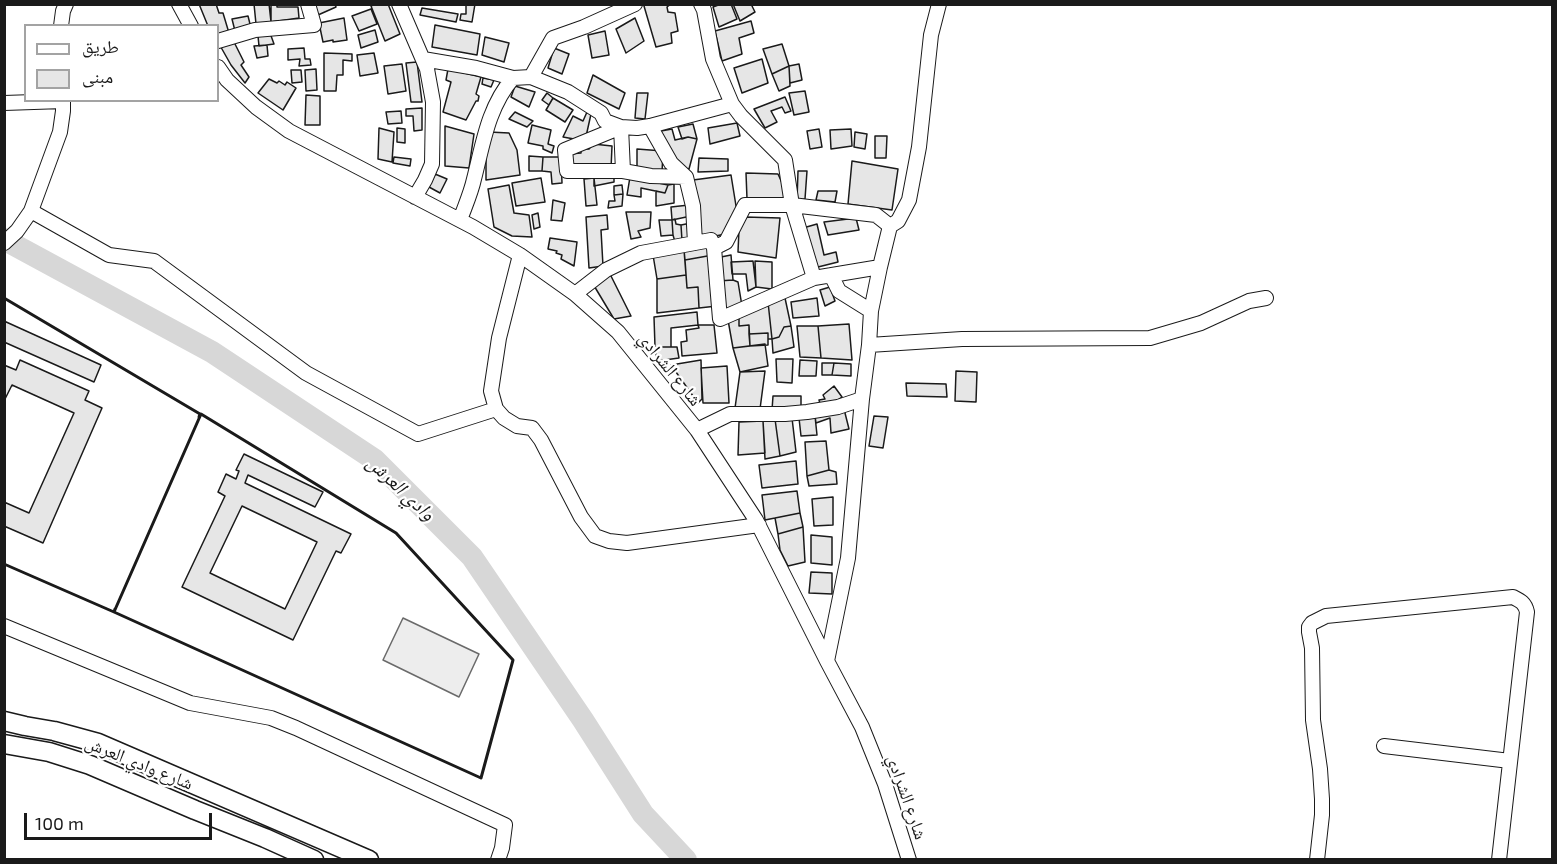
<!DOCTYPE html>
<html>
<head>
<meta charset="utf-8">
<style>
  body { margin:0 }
  #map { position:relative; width:1557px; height:864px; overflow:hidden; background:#fff; font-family:"Exo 2","Noto Naskh Arabic",sans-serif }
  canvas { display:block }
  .frame { position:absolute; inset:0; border:6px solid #1a1a1a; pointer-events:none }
  .legend { position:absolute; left:24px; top:24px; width:195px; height:78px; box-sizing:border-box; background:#fff; border:2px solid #a3a3a3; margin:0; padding:8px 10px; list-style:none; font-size:18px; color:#1a1a1a }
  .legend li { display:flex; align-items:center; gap:12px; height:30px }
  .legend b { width:30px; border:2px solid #a3a3a3 }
  .scale { position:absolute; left:24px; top:813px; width:188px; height:27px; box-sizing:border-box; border:3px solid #1a1a1a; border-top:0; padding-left:8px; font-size:18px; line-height:21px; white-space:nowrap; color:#1a1a1a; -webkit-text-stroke:4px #fff; paint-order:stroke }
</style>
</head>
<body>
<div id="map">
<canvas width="1557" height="864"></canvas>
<div class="frame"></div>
<ul class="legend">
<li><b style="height:8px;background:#fff"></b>طريق</li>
<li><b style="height:16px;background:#e6e6e6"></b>مبنى</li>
</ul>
<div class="scale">100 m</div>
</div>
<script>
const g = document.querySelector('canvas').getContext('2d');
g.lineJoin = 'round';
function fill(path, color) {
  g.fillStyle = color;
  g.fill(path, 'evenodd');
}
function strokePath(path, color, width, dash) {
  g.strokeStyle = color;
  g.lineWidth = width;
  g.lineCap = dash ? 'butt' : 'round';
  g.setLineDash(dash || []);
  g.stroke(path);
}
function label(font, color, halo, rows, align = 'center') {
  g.font = font + ' "Exo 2","Noto Naskh Arabic",sans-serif';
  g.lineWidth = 4.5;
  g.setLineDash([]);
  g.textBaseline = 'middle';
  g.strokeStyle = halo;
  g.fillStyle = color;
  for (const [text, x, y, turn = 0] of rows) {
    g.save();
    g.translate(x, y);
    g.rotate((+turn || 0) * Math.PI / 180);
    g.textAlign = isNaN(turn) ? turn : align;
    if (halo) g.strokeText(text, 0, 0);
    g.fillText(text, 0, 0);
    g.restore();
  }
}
const built = new Path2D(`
  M403,618L479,654L459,697L383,660Z`);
fill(built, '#ededed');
strokePath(built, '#6a6a6a', 1.5);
strokePath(new Path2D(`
  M4,239L7,241L212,352L375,460L472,557L583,720L643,814L686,860`), '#d7d7d7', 22);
const building = new Path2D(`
  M199,4H216L219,13H223L229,33L218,36V26H208Z
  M254,4H269L271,22L256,24Z
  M271,4H277V7H298L299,18L271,22Z
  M314,4H335L336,7L318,15Z
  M375,4H388L400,34L385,41L371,6Z
  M466,4H475L472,22L460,20L461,14H466Z
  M647,4H671L667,7L668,12L675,13L678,31L671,33L672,43L656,47L644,6Z
  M721,4H731L737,19L719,27L713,7Z
  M733,4H755L752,6L755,12L740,21Z
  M422,8L458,14L456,22L420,15Z
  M371,9L377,24L359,31L352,16Z
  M248,16L251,28L235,31L232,19Z
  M344,18L347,40L333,42V40L323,42L319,23Z
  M635,18L644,41L626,53L616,29Z
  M751,21L754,33L739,38L742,54L722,61L715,31Z
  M435,25L480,34L477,55L432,47Z
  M375,30L378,42L361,48L358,35Z
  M605,31L609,55L592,58L588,35Z
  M270,33L274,44L259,46L258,36Z
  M485,37L509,43L504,62L482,55Z
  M232,38L244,62L241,65L249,77L245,83L231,65L218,42Z
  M782,44L789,66L772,74L763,49Z
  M267,45L268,56L257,58L254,46Z
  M304,48L305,59H310L311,65L299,66L300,59L288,60V49Z
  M554,48L569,54L562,74L548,68Z
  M324,53L352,54V61L343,60V75H337L336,91H324Z
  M374,53L378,73L360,76L357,55Z
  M762,59L768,83L742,93L734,68Z
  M417,62L422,102H411L406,63Z
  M402,64L406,91L388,94L384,66Z
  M799,64L802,80L790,83L789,66Z
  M789,66L790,86L779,91L772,74Z
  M316,69L317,90L306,91L305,70Z
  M448,69L481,77L476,94L479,96L478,101H476L466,120L443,112L451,82L446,80Z
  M291,70H301L302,82L292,83Z
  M593,75L625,93L619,109L587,93Z
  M483,78L494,80L491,87L482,84Z
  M269,79L277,83L279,81L285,85L287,82L296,88L283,110L258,93Z
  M515,86L535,92L529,107L511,97Z
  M805,91L809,112L794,115L789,93Z
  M547,93L553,98L549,105L542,100Z
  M637,93H648L645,119L635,118Z
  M306,95L320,96V125H305Z
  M785,97L791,111L785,113L782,107L771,111L777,122L765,128L754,109Z
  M553,98L573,110L565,122L546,110Z
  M422,108V130L414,131L413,116H406V109Z
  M401,111L402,123L388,124L386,112Z
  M515,112L533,121L527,127L509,119Z
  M587,112L591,114L585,141L563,137L573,116L583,121Z
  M737,123L740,136L710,144L708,128Z
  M693,124L697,139L688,137L682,139L678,127Z
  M532,125L551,130L548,144L554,146L552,153L543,149V146L528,143Z
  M445,126L474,134L469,168L445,166Z
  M379,128L394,132L392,162L378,159Z
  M397,128L405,129V143L397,142Z
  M672,129L675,140L688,137L697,139L689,169L680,168L662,139L661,131Z
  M819,129L822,147L810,149L807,131Z
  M851,129L852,146L831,149L830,130Z
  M489,132L509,133L517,150L520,175L486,180V150Z
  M855,132L867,134L865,149L854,147Z
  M875,136H887L886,158H875Z
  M593,144L612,146L611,169L569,165V154L581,153V149H589Z
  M637,149L663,151L662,173L637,170Z
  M529,156L543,157L542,171H529Z
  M394,157L411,159L410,166L393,163Z
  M543,157H561L562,183L552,184L551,172L542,171Z
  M699,158L728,159V171L698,172Z
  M852,161L898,169L892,210L848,204Z
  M798,171H807L805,199L797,201Z
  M746,173L778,174L783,185L786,200L747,199Z
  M435,174L447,179L440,193L429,187Z
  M614,175V182L594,186V178Z
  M731,175L737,212L725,234L702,239L693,180Z
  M630,177L668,185L665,193L641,188V197L627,195Z
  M541,178L545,202L516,206L512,183Z
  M594,178L597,205L586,206L584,179Z
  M674,184V203L656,206V191L665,193L668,185Z
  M509,185L514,213L529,215L532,237L512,236L494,227L488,189Z
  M622,185L623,194L614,195V186Z
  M818,191H837L835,202L816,200Z
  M623,194L622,206L608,208L609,201H615L614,195Z
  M553,200L565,203L562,221L551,220Z
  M689,205L691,216L672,220L671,207Z
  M626,212H651L650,228L638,231L641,237L631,239Z
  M538,213L540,227L534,229L532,215Z
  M607,215L608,229L601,230L603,266L589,268L586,217Z
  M745,217L780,218L776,258L738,252L739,229Z
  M856,218L859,230L828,235L824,222Z
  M675,219L676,224L681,225L682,241L675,242L673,235L672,220Z
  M659,220H672L673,235L661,236Z
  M691,223L694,238L682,241L681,225Z
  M817,224L824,255L836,252L838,262L814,268L803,228Z
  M550,238L577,242L574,266L561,259L562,255L556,253L557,251L548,249Z
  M711,245L713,255L685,260L684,250Z
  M684,250L686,275L657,279L653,255Z
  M713,255L717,306L699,308L698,287L687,288L685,260Z
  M731,255L733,280L718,281L716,258Z
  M753,261L756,287L748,291L746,274H732L731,262Z
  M755,261L772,262V289L756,287Z
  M610,274L631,316L614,319L593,284Z
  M686,275L687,288L698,287L699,308L657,313V279Z
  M733,280L738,282L742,306L722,310L718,281Z
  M830,287L835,301L825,306L820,290Z
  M785,298L791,326L784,327L779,337L772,339L768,302Z
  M817,298L819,316L793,318L791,302Z
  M768,302L772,339H768V333L749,334V325L739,326V317Z
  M697,312L698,325L671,328V347H655L654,317Z
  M739,317V326L749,325L750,346L733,348L728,320Z
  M4,321L101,365L94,382L4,342Z
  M849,324L852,360L821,358L818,326Z
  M698,325H714L717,353L682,356L681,342L687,341L686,330L699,328Z
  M791,326L794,347L773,353L772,339L779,337L784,327Z
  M797,326H818L821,358L800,357Z
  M768,333V345L750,346L749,334Z
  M765,344L768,366L740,372L733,348Z
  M655,347H677L679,358L657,361Z
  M776,359H793L792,383L777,382Z
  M20,360L89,391L85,400L102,408L43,543L4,526V502L29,513L74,413L12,385L4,401V365L16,370Z
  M701,360L702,399L698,403L671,365Z
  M800,360L817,361L816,376H799Z
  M822,363H834L832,375H822Z
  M834,363L851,364V376L832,375Z
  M727,366L729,403H703L701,368Z
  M765,371L760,409L735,408L740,372Z
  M956,371L977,372L976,402L955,401Z
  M906,383L946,384L947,397L907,396Z
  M834,386L842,397L832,404L821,407L819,400L825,399L823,395Z
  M773,396H801V411L772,410Z
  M844,409L849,429L831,433L830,418L816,423L815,416Z
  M815,416L817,435L801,436L799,418Z
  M874,416L888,417L883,448L869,446Z
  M792,418L796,452L780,456L775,419Z
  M775,419L780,456L765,459L763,421Z
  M763,421L765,453L738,455L739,422Z
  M826,441L829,470L807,476L805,442Z
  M244,454L323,492L315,507L248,475L245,483L351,534L341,553L336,551L293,640L182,587L225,496L218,492L226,474L236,479L239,471L236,470ZM242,506L317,542L285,609L210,573Z
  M796,461L798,484L762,488L759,465Z
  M829,470L836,472L837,484L809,486L807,476Z
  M797,491L800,513L765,520L762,495Z
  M833,497V525L814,526L812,499Z
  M800,513L803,527L778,534L775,518Z
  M803,527L805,562L788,566L780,550L778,534Z
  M811,535L832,537V565L811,563Z
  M811,572L832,573V594L809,593Z`);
fill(building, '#e6e6e6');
strokePath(building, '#1a1a1a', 1.5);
const minor = new Path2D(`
  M179,4L191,26
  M399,4L427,69L433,102L432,164L425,180L415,197
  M61,26L63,11L66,4
  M218,41L255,30L314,25L308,4
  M423,59L476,68L513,78C488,107 483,144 474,179C471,193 465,206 460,220
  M218,67L227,80L256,107L289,131L473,227L520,255L575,294L618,332L697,430L756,520L827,661L862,727L885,784L909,860
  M531,77L553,38L584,27L635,4
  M513,78L531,77L568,92L601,113L605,121L621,127L637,128L650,126L732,104L713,59L704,10L701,4
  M4,103L63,101
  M732,104L741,116L785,160L792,205L814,278
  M650,126L671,163L686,177L693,206L695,243
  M623,171L621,127L565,150L567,171H623L651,176L686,177
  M31,211L109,255L154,261L306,373L418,434L496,409
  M4,243L17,231L31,211L60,132L63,111V100
  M714,248L726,242L745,205H792L876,215L890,226
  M520,255L499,338L491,391L496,409L504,418L517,426L532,428L541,440L581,517L595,536L609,541L627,543L759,525
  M831,275L839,291L871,311
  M575,294L606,270L641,253L711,240L714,248L720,319L814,278L880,267
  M869,345L962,339L1150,338L1201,323L1249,301L1266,298
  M697,430L730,414H785L807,412L838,407L862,399
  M4,626L190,703L271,718L296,728L505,825L502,848L498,860
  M827,661L848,558L862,399L869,345L871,311L880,267L890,226L898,221L909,200L919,147L931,35L939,4
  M1384,746L1510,761
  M1317,860L1322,815V799L1320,769L1313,720L1312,648L1309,632V627L1312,623L1326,616L1513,597C1521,601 1525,603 1527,612L1499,860`);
const major = new Path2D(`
  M4,721L25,726L54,731L98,743L369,860
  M4,744L49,752L90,765L195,810L265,838L314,860`);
strokePath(minor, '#1a1a1a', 16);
strokePath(major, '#1a1a1a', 21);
strokePath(minor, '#fff', 14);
strokePath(major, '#fff', 18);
strokePath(new Path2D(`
  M4,298L200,414L199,417
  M201,414L396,533L513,660L481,778L114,612Z
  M4,564L114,612L115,609`), '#1a1a1a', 3);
label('18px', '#1a1a1a', '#fff', [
  ["شارع الشرادي",670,369,51],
  ["شارع وادي العرش",139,763,22],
  ["شارع الشرادي",907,797,71]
]);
label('italic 20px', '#1a1a1a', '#fff', [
  ["وادي العرش",401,488,43]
]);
</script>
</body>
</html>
